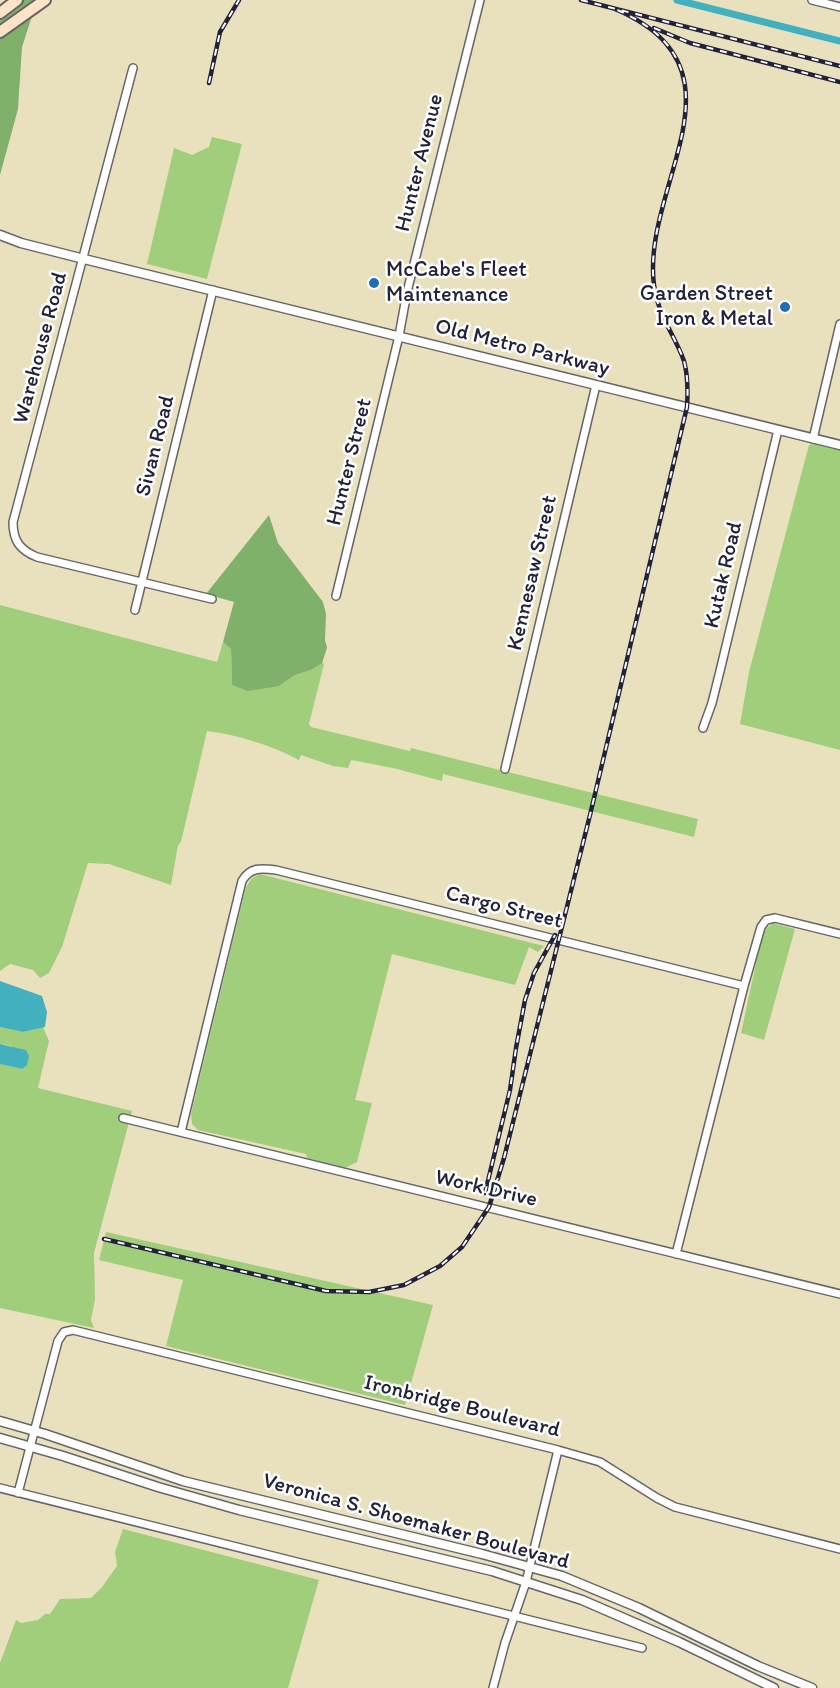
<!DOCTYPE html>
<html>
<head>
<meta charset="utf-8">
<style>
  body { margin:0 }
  canvas { display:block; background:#e9e1bd }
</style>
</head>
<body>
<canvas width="840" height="1688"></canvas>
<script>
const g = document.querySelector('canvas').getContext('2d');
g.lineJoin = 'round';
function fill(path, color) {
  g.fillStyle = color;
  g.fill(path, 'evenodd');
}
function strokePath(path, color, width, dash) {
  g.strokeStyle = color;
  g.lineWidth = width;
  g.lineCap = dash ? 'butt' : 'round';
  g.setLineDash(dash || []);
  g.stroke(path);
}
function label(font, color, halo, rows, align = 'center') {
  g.font = font + ' Itim,sans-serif';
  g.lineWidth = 5;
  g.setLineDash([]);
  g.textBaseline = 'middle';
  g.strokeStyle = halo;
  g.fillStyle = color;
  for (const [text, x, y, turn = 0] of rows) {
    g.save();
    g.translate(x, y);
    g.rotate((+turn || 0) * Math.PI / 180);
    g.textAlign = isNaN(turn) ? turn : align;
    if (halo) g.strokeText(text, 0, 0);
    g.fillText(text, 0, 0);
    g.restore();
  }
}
fill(new Path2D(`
  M212,137L242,144L207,279L147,264L174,148L192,155L209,147Z
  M816,443L840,449V750L740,724L749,672L809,445Z
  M0,605L217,662L223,642L231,649L232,685L279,686L295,675L311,670L322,662L324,664L309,724L311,727L410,751L411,748L698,819L694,837L443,774L442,781L393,768L351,760L348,768L333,766L301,755L299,760C271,745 238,735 207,731L181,842L178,845L171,885L109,864L88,863L62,947L49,973L40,978L33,970L10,964L0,971Z
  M260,874L544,946L538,952L529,947L515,985L392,954L355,1100L372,1103L357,1162L345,1168L307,1158L306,1154L198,1130L192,1124L191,1114L246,887L252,878Z
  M773,923L795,929L764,1040L741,1033L761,940L766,929Z
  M0,1027L23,1032L43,1027L49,1041L38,1088L132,1111L94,1253L95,1299L91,1320L94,1328L0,1308V1064L22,1069L12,1046L0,1044Z
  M106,1232L433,1305L405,1405L166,1346L183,1280L99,1260Z
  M123,1529L319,1580L288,1688H0V1663L16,1620L21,1623L38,1620L45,1614H50L60,1599L91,1598L102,1587L117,1566L115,1552Z`), '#a0ce7b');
fill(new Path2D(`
  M24,0H38L0,27V17Z
  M33,13L22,47L18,109L0,175V36Z
  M269,515L278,543L323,602L326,614L325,640L327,648L322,663L311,670L295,675L279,686L248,691L232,685L231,649L223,642L234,602L206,594Z`), '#80b16b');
fill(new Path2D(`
  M0,981L42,996L47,1012L45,1027L23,1032L0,1027Z
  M0,1044L26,1050L29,1056L27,1065L22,1069L0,1064Z`), '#43b0c0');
strokePath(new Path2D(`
  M677,0L840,41`), '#43b0c0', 7);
const minor = new Path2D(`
  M812,0L840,7
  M133,68L13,522C13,541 20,550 37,557L212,599
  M813,439L840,324
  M336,596L399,336L407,292L480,0
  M135,610L213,290
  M703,728L712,703L720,671L778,430
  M505,769L596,385
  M744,986L761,927L766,920L775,918L840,934
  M123,1118L840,1294
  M181,1132L242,881C250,867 261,868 276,870L744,986L676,1254
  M0,1488L642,1648
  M18,1493L58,1341L64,1332L73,1330L558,1450L600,1462L657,1498L675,1507L840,1549
  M493,1688L505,1643L526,1582L558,1450`);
const tertiary = new Path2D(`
  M0,235L21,243L84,259L840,445
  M0,1421L45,1434L183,1481L482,1554L562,1576L639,1608L758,1666L812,1688
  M0,1438L63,1456L158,1487L239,1510L492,1571L582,1600L679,1642L774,1688`);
const secondary = new Path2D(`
  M0,13L17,0
  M0,32L45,0`);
strokePath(minor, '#686568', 10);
strokePath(tertiary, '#686568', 11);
strokePath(secondary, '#686568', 14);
strokePath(minor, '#fff', 7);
strokePath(tertiary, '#fff', 8);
strokePath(secondary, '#fee4c6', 10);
const rail = new Path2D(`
  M581,0L840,66
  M654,28L690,43L840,82
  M209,83L220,32L239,0
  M485,1193L510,1090L516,1048L525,1000L534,973L555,935
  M104,1239L326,1291L369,1292L404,1285L440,1266L462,1247L489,1207L504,1158L590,815L687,407C688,391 688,376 684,361C674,333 658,317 654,285C641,185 756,69 615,9`);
strokePath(rail, '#22223b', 4.5);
strokePath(rail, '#fff', 2, [7]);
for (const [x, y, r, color] of [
  [374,283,6,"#1f6fb2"],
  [785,307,6,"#1f6fb2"]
]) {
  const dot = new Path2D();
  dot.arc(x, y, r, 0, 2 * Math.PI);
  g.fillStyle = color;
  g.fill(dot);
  strokePath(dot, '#fff', 2);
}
label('22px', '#22223b', '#fff', [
  ["Hunter Avenue",420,163,-76],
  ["Warehouse Road",41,348,-75],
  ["Old Metro Parkway",522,348,14],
  ["Sivan Road",156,446,-76],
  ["Hunter Street",350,462,-76],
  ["Kennesaw Street",533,573,-77],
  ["Kutak Road",724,575,-77],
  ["Cargo Street",504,908,14],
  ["Work Drive",486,1189,13],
  ["Ironbridge Boulevard",462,1407,14],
  ["Veronica S. Shoemaker Boulevard",416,1522,15]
]);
label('22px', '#22223b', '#fff', [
  ["McCabe's Fleet",386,270],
  ["Maintenance",386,295],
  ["Garden Street",773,294,"right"],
  ["Iron & Metal",773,319,"right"]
], 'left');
</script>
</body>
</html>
